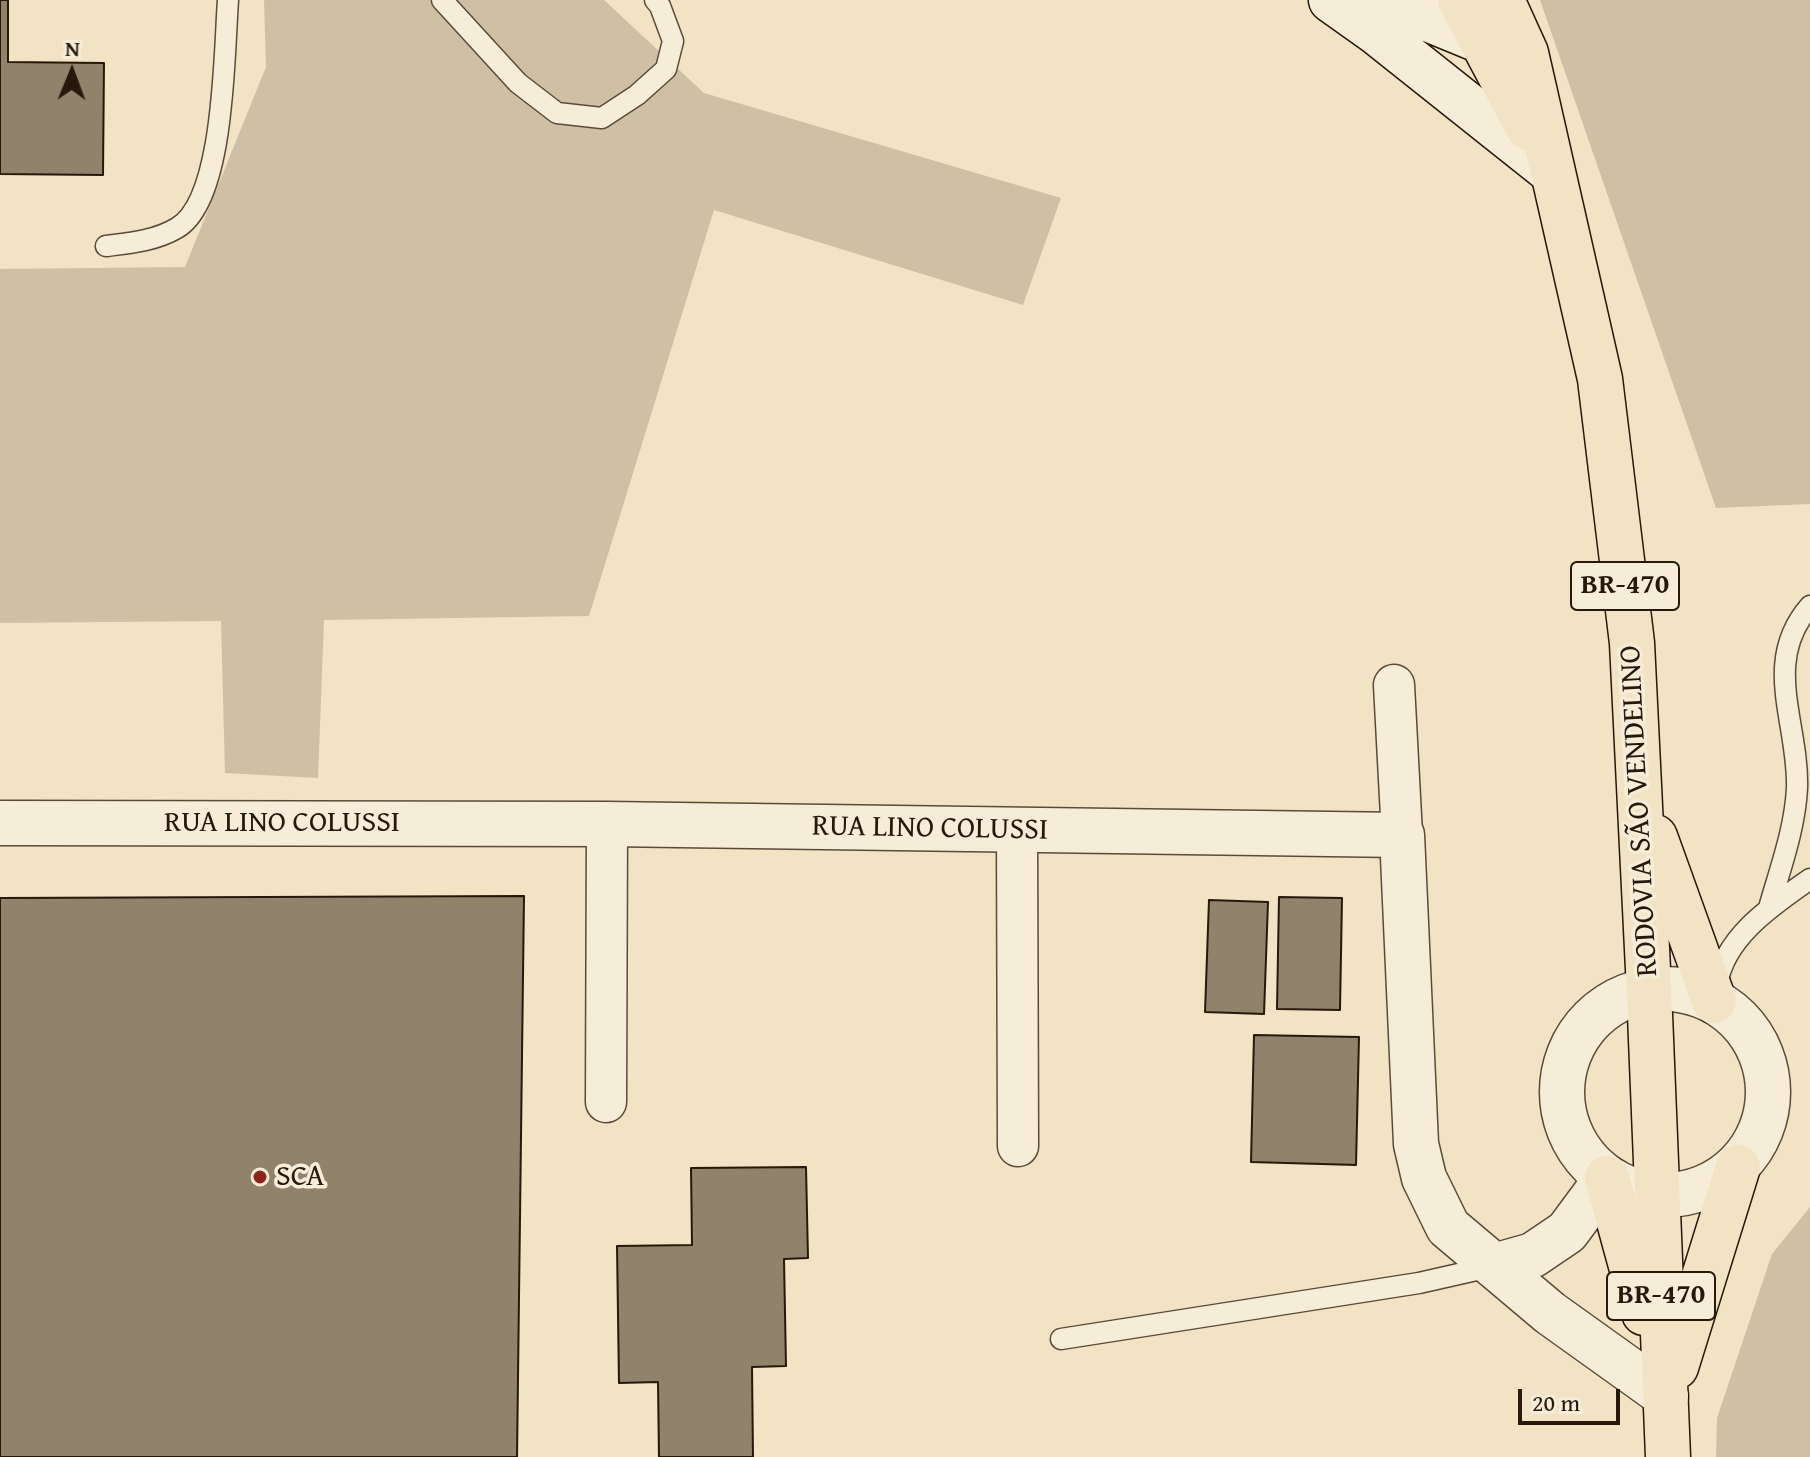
<!DOCTYPE html>
<html>
<head>
<meta charset="utf-8">
<style>
  body { margin:0 }
  #map { position:relative; width:1810px; height:1457px; overflow:hidden; background:#f1e3c4; font-family:"Gentium Book Plus",serif }
  canvas { display:block }
  .north { position:absolute; left:32px; top:32px; width:80px; height:80px; -webkit-text-stroke:6px #f6edd9; paint-order:stroke; rotate:1deg; font-size:22px; font-weight:700; line-height:32px; text-align:center; color:#27180b }
  .north::after { content:''; display:block; margin:auto; width:28px; height:36px; background:#27180b; clip-path:polygon(50% 0,100% 100%,50% 72%,0 100%) }
  .scale { position:absolute; left:1518px; top:1389px; width:102px; height:36px; box-sizing:border-box; border:4px solid #27180b; border-top:0; padding-left:10px; font-size:24px; line-height:28px; white-space:nowrap; color:#27180b; -webkit-text-stroke:6px #f6edd9; paint-order:stroke }
</style>
</head>
<body>
<div id="map">
<canvas width="1810" height="1457"></canvas>
<div class="north">N</div>
<div class="scale">20 m</div>
</div>
<script>
const g = document.querySelector('canvas').getContext('2d');
g.lineJoin = 'round';
function fill(path, color) {
  g.fillStyle = color;
  g.fill(path, 'evenodd');
}
function strokePath(path, color, width, dash) {
  g.strokeStyle = color;
  g.lineWidth = width;
  g.lineCap = dash ? 'butt' : 'round';
  g.setLineDash(dash || []);
  g.stroke(path);
}
function label(font, color, halo, rows, align = 'center') {
  g.font = font + ' "Gentium Book Plus",serif';
  g.lineWidth = 7;
  g.setLineDash([]);
  g.textBaseline = 'middle';
  g.strokeStyle = halo;
  g.fillStyle = color;
  for (const [text, x, y, turn = 0] of rows) {
    g.save();
    g.translate(x, y);
    g.rotate((+turn || 0) * Math.PI / 180);
    g.textAlign = isNaN(turn) ? turn : align;
    if (halo) g.strokeText(text, 0, 0);
    g.fillText(text, 0, 0);
    g.restore();
  }
}
fill(new Path2D(`
  M264,0H604L704,93L1061,198L1023,305L714,210L589,616L324,620L318,778L225,773L221,621L0,623V269L185,267L266,67Z
  M1540,0H1810V504L1716,508Z
  M1810,1207V1457H1716L1717,1418L1772,1254Z`), '#cfc0a5');
const building = new Path2D(`
  M0,0H8V62L104,63L103,175L0,174Z
  M524,896L517,1457H0V898Z
  M1279,897L1342,898L1340,1010L1277,1009Z
  M1209,900L1268,902L1264,1014L1205,1012Z
  M1254,1035L1359,1037L1356,1165L1251,1162Z
  M806,1167L808,1258L784,1259L786,1366L752,1367L753,1457H659L658,1382L619,1383L617,1246L692,1245L691,1168Z`);
fill(building, '#90826b');
strokePath(building, '#27180b', 2);
const service = new Path2D(`
  M442,0L518,83L557,113L602,118L637,95L666,69L673,41L660,6L655,0
  M106,246C130,243 155,241 177,228C225,200 224,52 228,0
  M1769,908C1780,869 1795,829 1797,788C1799,723 1761,662 1810,606
  M1717,985C1724,937 1773,905 1810,879
  M1061,1339L1419,1283L1494,1266`);
const minor = new Path2D(`
  M1394,685L1402,835
  M1017,830L1018,1146
  M606,1102L607,824`);
const tertiary = new Path2D(`
  M0,823L607,824L1402,835L1416,1144L1424,1178L1448,1227L1550,1313L1666,1396
  M1562 1092a103 103 0 1 1 206 0a103 103 0 1 1-206 0Z
  M1494,1266L1533,1255L1567,1232L1607,1178`);
const secondary = new Path2D(`
  M1331,0L1376,32L1552,172
  M1381,0L1481,41`);
const trunk = new Path2D(`
  M1460,0L1528,128
  M1502,0L1526,53L1600,379L1632,643L1649,990L1668,1457
  M1655,837L1714,1001
  M1607,1178L1644,1313
  M1676,1367L1738,1167`);
strokePath(service, '#5a4b39', 23);
strokePath(minor, '#5a4b39', 43);
strokePath(tertiary, '#5a4b39', 47);
strokePath(secondary, '#27180b', 47);
strokePath(trunk, '#27180b', 47);
strokePath(service, '#f6edd9', 20);
strokePath(minor, '#f6edd9', 40);
strokePath(tertiary, '#f6edd9', 44);
strokePath(secondary, '#f6edd9', 44);
strokePath(trunk, '#f1e3c4', 44);
for (const [x, y, r, color] of [
  [260,1177,8,"#8f2418"]
]) {
  const dot = new Path2D();
  dot.arc(x, y, r, 0, 2 * Math.PI);
  g.fillStyle = color;
  g.fill(dot);
  strokePath(dot, '#f6edd9', 3);
}
for (const [x, y, w] of [
  [1625,586,108],
  [1661,1296,108]
]) {
  const box = new Path2D();
  box.roundRect(x - w / 2, y - 24, w, 48, 6);
  g.fillStyle = '#f6edd9';
  g.fill(box);
  strokePath(box, '#27180b', 2);
}
label('bold 28px', '#27180b', null, [
  ["BR-470",1625,586],
  ["BR-470",1661,1296]
]);
label('30px', '#27180b', '#f6edd9', [
  ["RODOVIA SÃO VENDELINO",1640,811,-93],
  ["RUA LINO COLUSSI",282,823],
  ["RUA LINO COLUSSI",930,829,1]
]);
label('30px', '#27180b', '#f6edd9', [
  ["SCA",276,1177]
], 'left');
</script>
</body>
</html>
